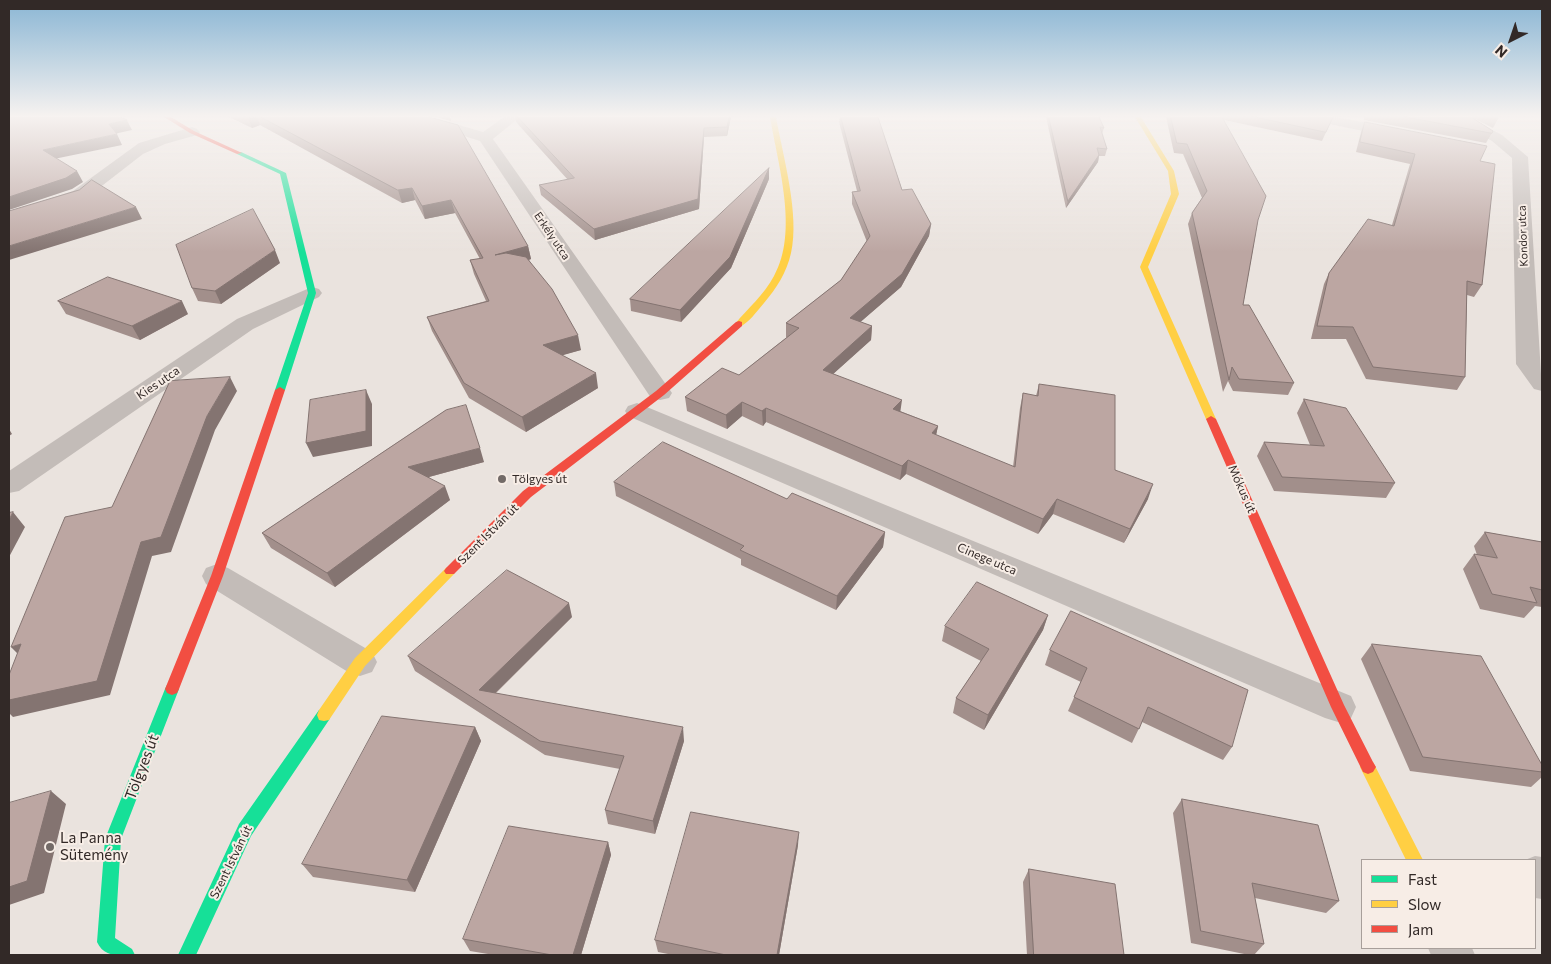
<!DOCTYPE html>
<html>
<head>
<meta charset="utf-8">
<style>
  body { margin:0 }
  #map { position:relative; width:1551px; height:964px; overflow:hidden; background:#eae3de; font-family:Commissioner,sans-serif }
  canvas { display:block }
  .frame { position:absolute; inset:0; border:10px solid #322927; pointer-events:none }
  .legend { position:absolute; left:1361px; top:859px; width:175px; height:90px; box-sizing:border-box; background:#f7ede6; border:1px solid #a89f9a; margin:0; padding:6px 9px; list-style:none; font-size:15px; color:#322927 }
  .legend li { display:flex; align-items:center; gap:10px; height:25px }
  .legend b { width:25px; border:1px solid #a89f9a }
  .north { position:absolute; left:1486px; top:15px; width:50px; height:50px; -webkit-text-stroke:4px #f7ede6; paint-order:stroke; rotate:221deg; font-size:14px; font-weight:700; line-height:20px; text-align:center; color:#322927 }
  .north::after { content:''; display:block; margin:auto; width:18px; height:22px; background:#322927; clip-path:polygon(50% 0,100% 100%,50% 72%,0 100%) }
</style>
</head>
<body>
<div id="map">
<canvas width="1551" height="964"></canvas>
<div class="frame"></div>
<ul class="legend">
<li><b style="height:6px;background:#16e098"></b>Fast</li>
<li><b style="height:6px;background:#ffcf43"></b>Slow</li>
<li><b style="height:6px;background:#f24e42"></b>Jam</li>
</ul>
<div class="north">N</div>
</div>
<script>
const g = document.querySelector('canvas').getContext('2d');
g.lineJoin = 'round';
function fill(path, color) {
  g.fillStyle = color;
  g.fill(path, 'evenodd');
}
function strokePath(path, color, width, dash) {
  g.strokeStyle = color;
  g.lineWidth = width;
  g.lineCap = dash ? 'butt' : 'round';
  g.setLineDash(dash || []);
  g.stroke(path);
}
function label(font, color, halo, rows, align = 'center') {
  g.font = font + ' Commissioner,sans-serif';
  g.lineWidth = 4;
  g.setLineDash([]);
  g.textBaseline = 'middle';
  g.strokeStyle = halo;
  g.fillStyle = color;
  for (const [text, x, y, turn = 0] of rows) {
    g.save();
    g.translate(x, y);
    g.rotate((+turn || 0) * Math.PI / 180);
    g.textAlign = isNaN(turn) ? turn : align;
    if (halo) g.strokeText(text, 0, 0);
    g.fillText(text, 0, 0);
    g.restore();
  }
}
fill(new Path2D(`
  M410,117H431L483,132L504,117H520L493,139L672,393L669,398L660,400L651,398L480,141L412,120Z
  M1308,117H1335L1401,129L1406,131L1409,134L1406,137L1401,139L1315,121L1310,120Z
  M1451,117H1468L1502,135L1528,157L1542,391L1534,389L1516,364L1512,158L1492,141L1453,120Z
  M192,127L197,129L200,132L197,135L165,144L143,154L85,199L9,223V212L73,191L139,143Z
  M312,287L319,289L322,293L319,297L253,329L19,491L9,493V471L237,319Z
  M637,403L1351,696L1356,707L1351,718L1338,722L1325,718L628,416L625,411L628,406Z
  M217,564L228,568L372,652L377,662L372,672L360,676L348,672L206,584L202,576L206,568Z
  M1535,856L1542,857V899L1535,898V860H1525Z
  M1428,948H1472L1475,955H1431Z`), '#c3bcb8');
fill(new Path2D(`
  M237,152H241L286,173L316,293L285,390L280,393L275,390L308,293L280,174L237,154Z
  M172,683L177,685L179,689L121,839L115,938L132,949L135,955C121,956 104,958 97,942L105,839L165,689L167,685Z
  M324,709L329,710L331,715L329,720L251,836L196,955H178L239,824L319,710Z`), '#16e098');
fill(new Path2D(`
  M770,117H776C783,156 800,215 791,253C787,272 776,289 764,303C757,311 748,324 739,327L735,324C748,308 764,295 774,276C799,232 778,165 770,117Z
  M1135,117H1141L1174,171L1179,194L1148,267L1216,419L1215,421L1211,422L1206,419L1140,267L1171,194L1168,171Z
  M450,566L454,568L456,571L454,574L365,666L329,720L324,721L319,720L317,715L319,710L355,658L446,568Z
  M1368,760L1373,762L1423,860H1406L1360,767L1363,762Z`), '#ffcf43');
fill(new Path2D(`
  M164,117H171L194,131L242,153L237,154L190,133Z
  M739,321L742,322V326L664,395L531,497L454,574H446L444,571L446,568L523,491L656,391L736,322Z
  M280,387L285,390L223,576L179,689L177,693L172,695L167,693L165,689L211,576L275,390Z
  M1211,416L1216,419L1344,705L1373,762L1376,767L1373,772L1368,774L1363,772L1331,707L1206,419Z`), '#f24e42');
fill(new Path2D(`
  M229,117H429L528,246L531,259L529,260L581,350L562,355L598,388L526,432L469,398L432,331L427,317L486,301L474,274L470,260L480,259L455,213L425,219L415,200L402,203L260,125L252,128Z
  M436,117H450L451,121Z
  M515,117H731L727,136L704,137L699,209L595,240L541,195L539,185L568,180L516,122Z
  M840,117H878L902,190L931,224L929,236L901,287L860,322L872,326L871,340L833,374L900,411L938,426L936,435L1013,467L1020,408L1023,393L1036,396L1039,384L1115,470L1148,499L1124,543L1053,514L1038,534L906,474L900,480L766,422L763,426L742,416L727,429L687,411L685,397L739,375L787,337H786V323L841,280L867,242L852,204V192L857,191L839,122Z
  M1046,117H1099L1104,128L1102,134L1107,149L1105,156H1099L1098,162L1066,208Z
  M1166,117H1333L1322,141L1224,120L1258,220L1243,305L1294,383L1288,395L1233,391L1228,381L1223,392L1188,224L1192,213L1202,198L1183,154L1174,153Z
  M1364,117H1471L1493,131L1486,143L1364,120Z
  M1471,117H1499L1493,128Z
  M1365,122L1480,161L1482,285L1474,297L1467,295L1465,377L1457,390L1366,379L1346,339H1311L1324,284L1329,273L1392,225L1410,164L1356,152L1361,132Z
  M769,179L731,268L681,322L631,311L630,299Z
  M280,263L221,304L198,301L192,288Z
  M58,301L188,314L140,340L66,314Z
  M1304,399L1395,483L1386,498L1274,491L1257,456L1264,442L1310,445L1297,413Z
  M446,410L484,462L429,477L450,500L335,587L271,548L262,533Z
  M614,482L787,499L885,532L883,547L836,610L741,565V559L616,496Z
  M1485,532L1542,542V607L1535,606L1524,618L1480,609L1463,569L1474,554L1477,555L1474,546Z
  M1071,611L1232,747L1223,760L1142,722L1132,743L1068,711L1081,682L1045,665L1050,650Z
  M1048,615L1043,630L984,730L953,713L956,698L981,661L942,641L945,626Z
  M572,617L496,693L684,741L655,834L608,824L605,810L620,769L545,755L415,671L408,656Z
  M1372,644L1542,765V777L1531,787L1410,771L1361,659Z
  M475,727L481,741L415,892L313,877L302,864Z
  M1182,799L1339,901L1326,913L1255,898L1264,944L1254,955H1249L1191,943L1173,813Z
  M608,842L611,855L581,955H494L470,951L463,939Z
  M798,845L779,955H673L658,952L655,940Z
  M1029,869L1124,955H1027L1023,882Z`), '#a28f8b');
fill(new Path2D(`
  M248,117H257L260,125L252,128Z
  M729,117H731L727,136V127Z
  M127,120L132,130L114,134L109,124Z
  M704,128V137L699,209L595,240L594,229Z
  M117,134L122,145L49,160L43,150Z
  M1099,155L1098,162L1066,208L1068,201Z
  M769,168V179L731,268L681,322L680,310Z
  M77,171L83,182L72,189L9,210V197Z
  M412,188L415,200L402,203L398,190Z
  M451,200L455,213L425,219L422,206Z
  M136,207L142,219L9,260V246Z
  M931,224L929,236L901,287L849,332L850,318Z
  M528,246L531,259L499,269L495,255Z
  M275,250L280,263L221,304L215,291Z
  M182,301L188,314L140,340L132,326Z
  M872,326L871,340L822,384L823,370Z
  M578,335L581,350L546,360L543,345Z
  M596,373L598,388L526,432L522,417Z
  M230,377L237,391L215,430L171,552L152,556L110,695L13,717L9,713V700L207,416Z
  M366,390L372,404V446L313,457L306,443Z
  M902,400L900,414L893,409Z
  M742,402V416L727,429L726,415Z
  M766,408V422L763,426L762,411Z
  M938,426L935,440L932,433Z
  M9,429L12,434L9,436Z
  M480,448L484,462L414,481L408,467Z
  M908,460L906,474L900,480L902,466Z
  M1153,484L1148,499L1124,543L1130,529Z
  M445,486L450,500L335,587L327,573Z
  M1057,499L1053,514L1038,534L1043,519Z
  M13,512L25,527L9,557V520Z
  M885,532L883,547L836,610L837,596Z
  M569,603L572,617L484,704L479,690Z
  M1048,615L1043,630L984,730L988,715Z
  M21,644L25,661L11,647Z
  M475,727L481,741L415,892L407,880Z
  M683,727L684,741L655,834L653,821Z
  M51,791L66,804L44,893L9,905V887Z
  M799,832L798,845L779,955H777Z
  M608,842L611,855L581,955H573Z`), '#847471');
const building = new Path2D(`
  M9,117H121L127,120L109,124L117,134L43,150L77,171L66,178L9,197Z
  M261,117H429L458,125L528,246L495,255L506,253L526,257L552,289L578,335L543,345L596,373L522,417L464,383L427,317L489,301L470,260L483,258L451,200L422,206L412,188L398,190Z
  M518,117H729L727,127L704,128L698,199L594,229L539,185L574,178Z
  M841,117H878L902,190L912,189L931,224L902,274L850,318L872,326L823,370L902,400L893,409L938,426L932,433L1015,467L1023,393L1038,396L1039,384L1115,395V470L1153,484L1130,529L1057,499L1043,519L908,460L902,466L766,408L762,411L742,402L726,415L685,397L722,368L739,375L799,328L786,323L841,280L870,236L852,192L860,191Z
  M1049,117H1099L1104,128L1100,127L1107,149L1097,148L1099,155L1068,201Z
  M1171,117H1222L1266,196L1258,220L1243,305H1249L1294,383L1239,379L1232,367L1229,380L1192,213L1207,191L1187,144L1177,143Z
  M1255,117H1333L1326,132Z
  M1406,117H1471L1493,131L1492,133Z
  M1365,122L1487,146L1480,161L1495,164L1482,285L1467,281L1465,377L1373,367L1353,327L1317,326L1329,273L1368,219L1394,226L1415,154L1360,142Z
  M769,168L730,257L680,310L630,299Z
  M92,180L136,207L9,246V211L79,190Z
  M253,209L275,250L215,291L192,288L176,245Z
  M108,277L182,301L132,326L58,301Z
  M230,377L207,416L161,537L141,542L97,681L9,700V675L21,644L11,647L65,517L112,507L170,381Z
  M366,390V431L306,443L310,400Z
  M1304,399L1346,408L1395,483L1282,477L1264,442L1324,446Z
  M466,405L480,448L408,467L445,486L327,573L262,533L446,410Z
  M663,442L787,499L792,493L885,532L837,596L740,550L744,546L614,482Z
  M13,512L9,520V513Z
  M1485,532L1542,542V590L1530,587L1537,603L1492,594L1474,554L1497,558Z
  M507,570L569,603L479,690L683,727L653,821L605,810L624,756L540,741L408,656Z
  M977,582L1048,615L988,715L956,698L989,649L945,626Z
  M1071,611L1248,690L1232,747L1148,707L1139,729L1074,697L1087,668L1050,650Z
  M1372,644L1481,656L1542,765V772L1423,757Z
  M382,716L475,727L407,880L302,864Z
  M51,791L27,881L9,887V803Z
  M1182,799L1318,825L1339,901L1252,883L1264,944L1201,931Z
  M691,812L799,832L777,955H726L655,940Z
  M509,826L608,842L573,955H552L463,939Z
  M1029,869L1115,884L1124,955H1034Z`);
fill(building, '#bca6a2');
strokePath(building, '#847471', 1);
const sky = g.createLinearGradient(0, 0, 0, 252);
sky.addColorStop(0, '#8ab6d4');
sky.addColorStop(0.46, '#f6f2f0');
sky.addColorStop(1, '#f6f2f000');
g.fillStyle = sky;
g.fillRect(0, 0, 1551, 252);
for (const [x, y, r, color] of [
  [502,479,5,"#726a67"],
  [50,847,5,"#726a67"]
]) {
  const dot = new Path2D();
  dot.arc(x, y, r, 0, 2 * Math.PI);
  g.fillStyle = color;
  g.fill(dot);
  strokePath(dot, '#f7ede6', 2);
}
label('11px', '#322927', '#f7ede6', [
  ["Erkély utca",552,236,56],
  ["Kondor utca",1523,236,-92]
]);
label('12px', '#322927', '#f7ede6', [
  ["Kies utca",158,383,-34],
  ["Mókus út",1242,489,66],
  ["Szent István út",488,534,-45],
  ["Cinege utca",987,559,23],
  ["Szent István út",231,862,-64]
]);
label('12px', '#322927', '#f7ede6', [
  ["Tölgyes út",512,479]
], 'left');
label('15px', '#322927', '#f7ede6', [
  ["Tölgyes út",142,767,-69]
]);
label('15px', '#322927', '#f7ede6', [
  ["La Panna",60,838],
  ["Sütemény",60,855]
], 'left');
</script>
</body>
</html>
